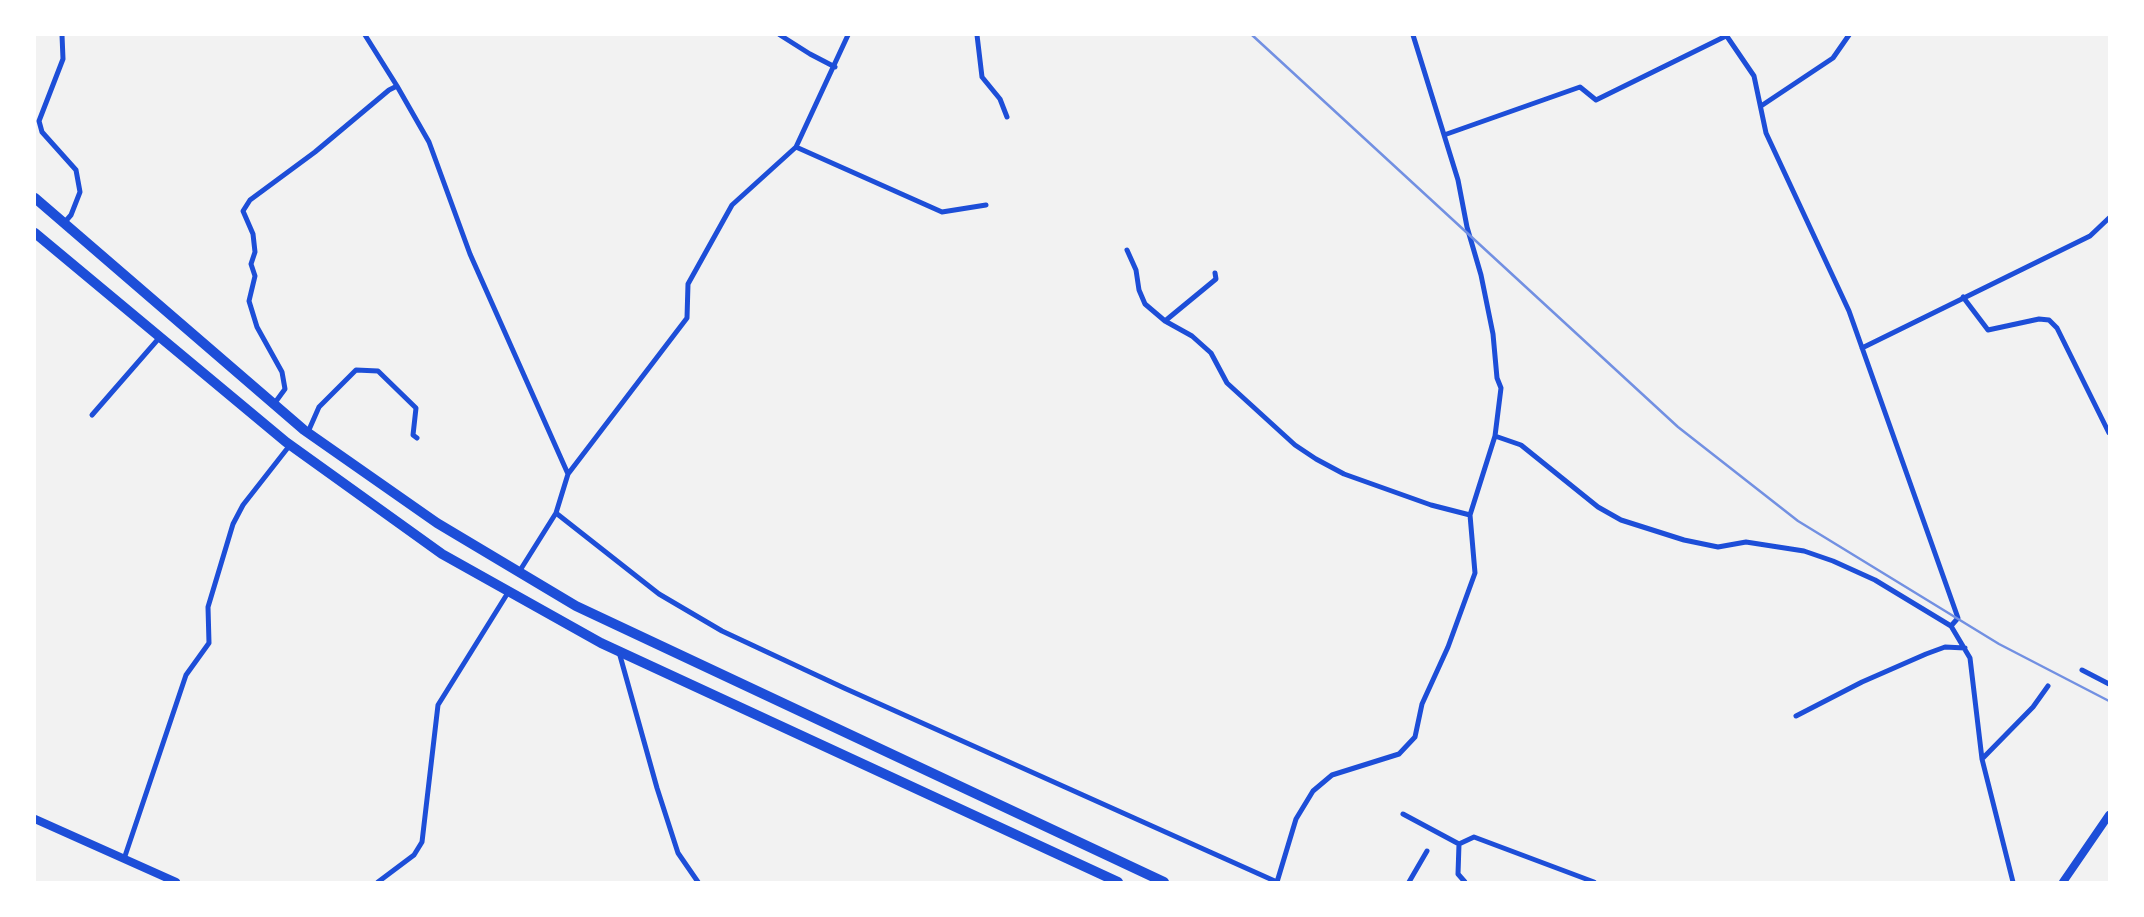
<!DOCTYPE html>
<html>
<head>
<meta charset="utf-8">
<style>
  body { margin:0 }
  #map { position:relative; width:2144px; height:917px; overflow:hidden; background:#f2f2f2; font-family:"Alegreya Sans",sans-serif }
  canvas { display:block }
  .frame { position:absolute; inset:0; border:36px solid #fff; pointer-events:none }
</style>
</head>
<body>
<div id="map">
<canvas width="2144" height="917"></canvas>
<div class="frame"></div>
</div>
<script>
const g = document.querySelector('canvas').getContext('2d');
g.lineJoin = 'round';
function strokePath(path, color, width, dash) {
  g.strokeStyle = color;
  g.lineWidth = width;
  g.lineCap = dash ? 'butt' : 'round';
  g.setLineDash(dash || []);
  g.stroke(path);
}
strokePath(new Path2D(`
  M62,35L63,59L39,121L42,132L76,170L80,192L71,215L64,223
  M365,35L397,86L429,142L470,254L568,474
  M780,35L810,54L835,67
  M977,35L982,77L1000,99L1007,117
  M1726,35L1754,76L1766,133L1849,311L1958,618L1951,626L1970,658L1982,759L2013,882
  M1761,106L1833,58L1849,35
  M1444,135L1580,87L1596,100L1726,36
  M796,147L942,212L986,205
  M1127,250L1136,270L1139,290L1145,304L1165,321L1192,336L1211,353L1227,383L1295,445L1316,459L1344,474L1431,505L1470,515
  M1963,297L1988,330L2039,319L2049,320L2057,328L2109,433
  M1165,321L1216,279L1215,273
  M1862,348L2090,236L2109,218
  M274,404L285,389L282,372L257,327L249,301L255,276L251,264L255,252L253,234L243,211L250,200L315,152L389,90L397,86
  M92,415L160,337
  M308,432L319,407L356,370L378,371L416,408L413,435L417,438
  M1495,436L1521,445L1598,507L1621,520L1684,540L1718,547L1746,542L1804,551L1833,561L1875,580L1951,626
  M556,513L659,594L722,631L844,688L1277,882
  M519,572L556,513L568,474L687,318L688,284L732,205L796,147L848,35
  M619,652L657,788L678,853L698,882
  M2082,670L2109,684
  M1796,716L1862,682L1926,654L1945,647L1965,648
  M1982,759L2033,707L2048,686
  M1403,814L1459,844L1458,874L1465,882
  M1459,844L1474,837L1594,882
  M124,859L186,675L209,643L208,607L233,524L243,505L290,445
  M378,882L414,855L422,842L438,705L509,591
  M1277,882L1296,819L1313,791L1332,775L1399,754L1415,737L1422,704L1448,647L1475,573L1470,515L1495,436L1501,388L1497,378L1493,334L1481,275L1467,227L1458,180L1413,35
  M1409,882L1427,851`), '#1d4ed8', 5);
strokePath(new Path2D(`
  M2063,882L2109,815`), '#1d4ed8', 8);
strokePath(new Path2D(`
  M35,819L176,882`), '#1d4ed8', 8);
strokePath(new Path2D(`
  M35,198L304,430L437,523L576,606L1164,882
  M35,233L286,442L442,554L601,643L1118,882`), '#1d4ed8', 10);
strokePath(new Path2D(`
  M1252,35L1678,427L1798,521L1999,644L2109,701`), '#7290e2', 2.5);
</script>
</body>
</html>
